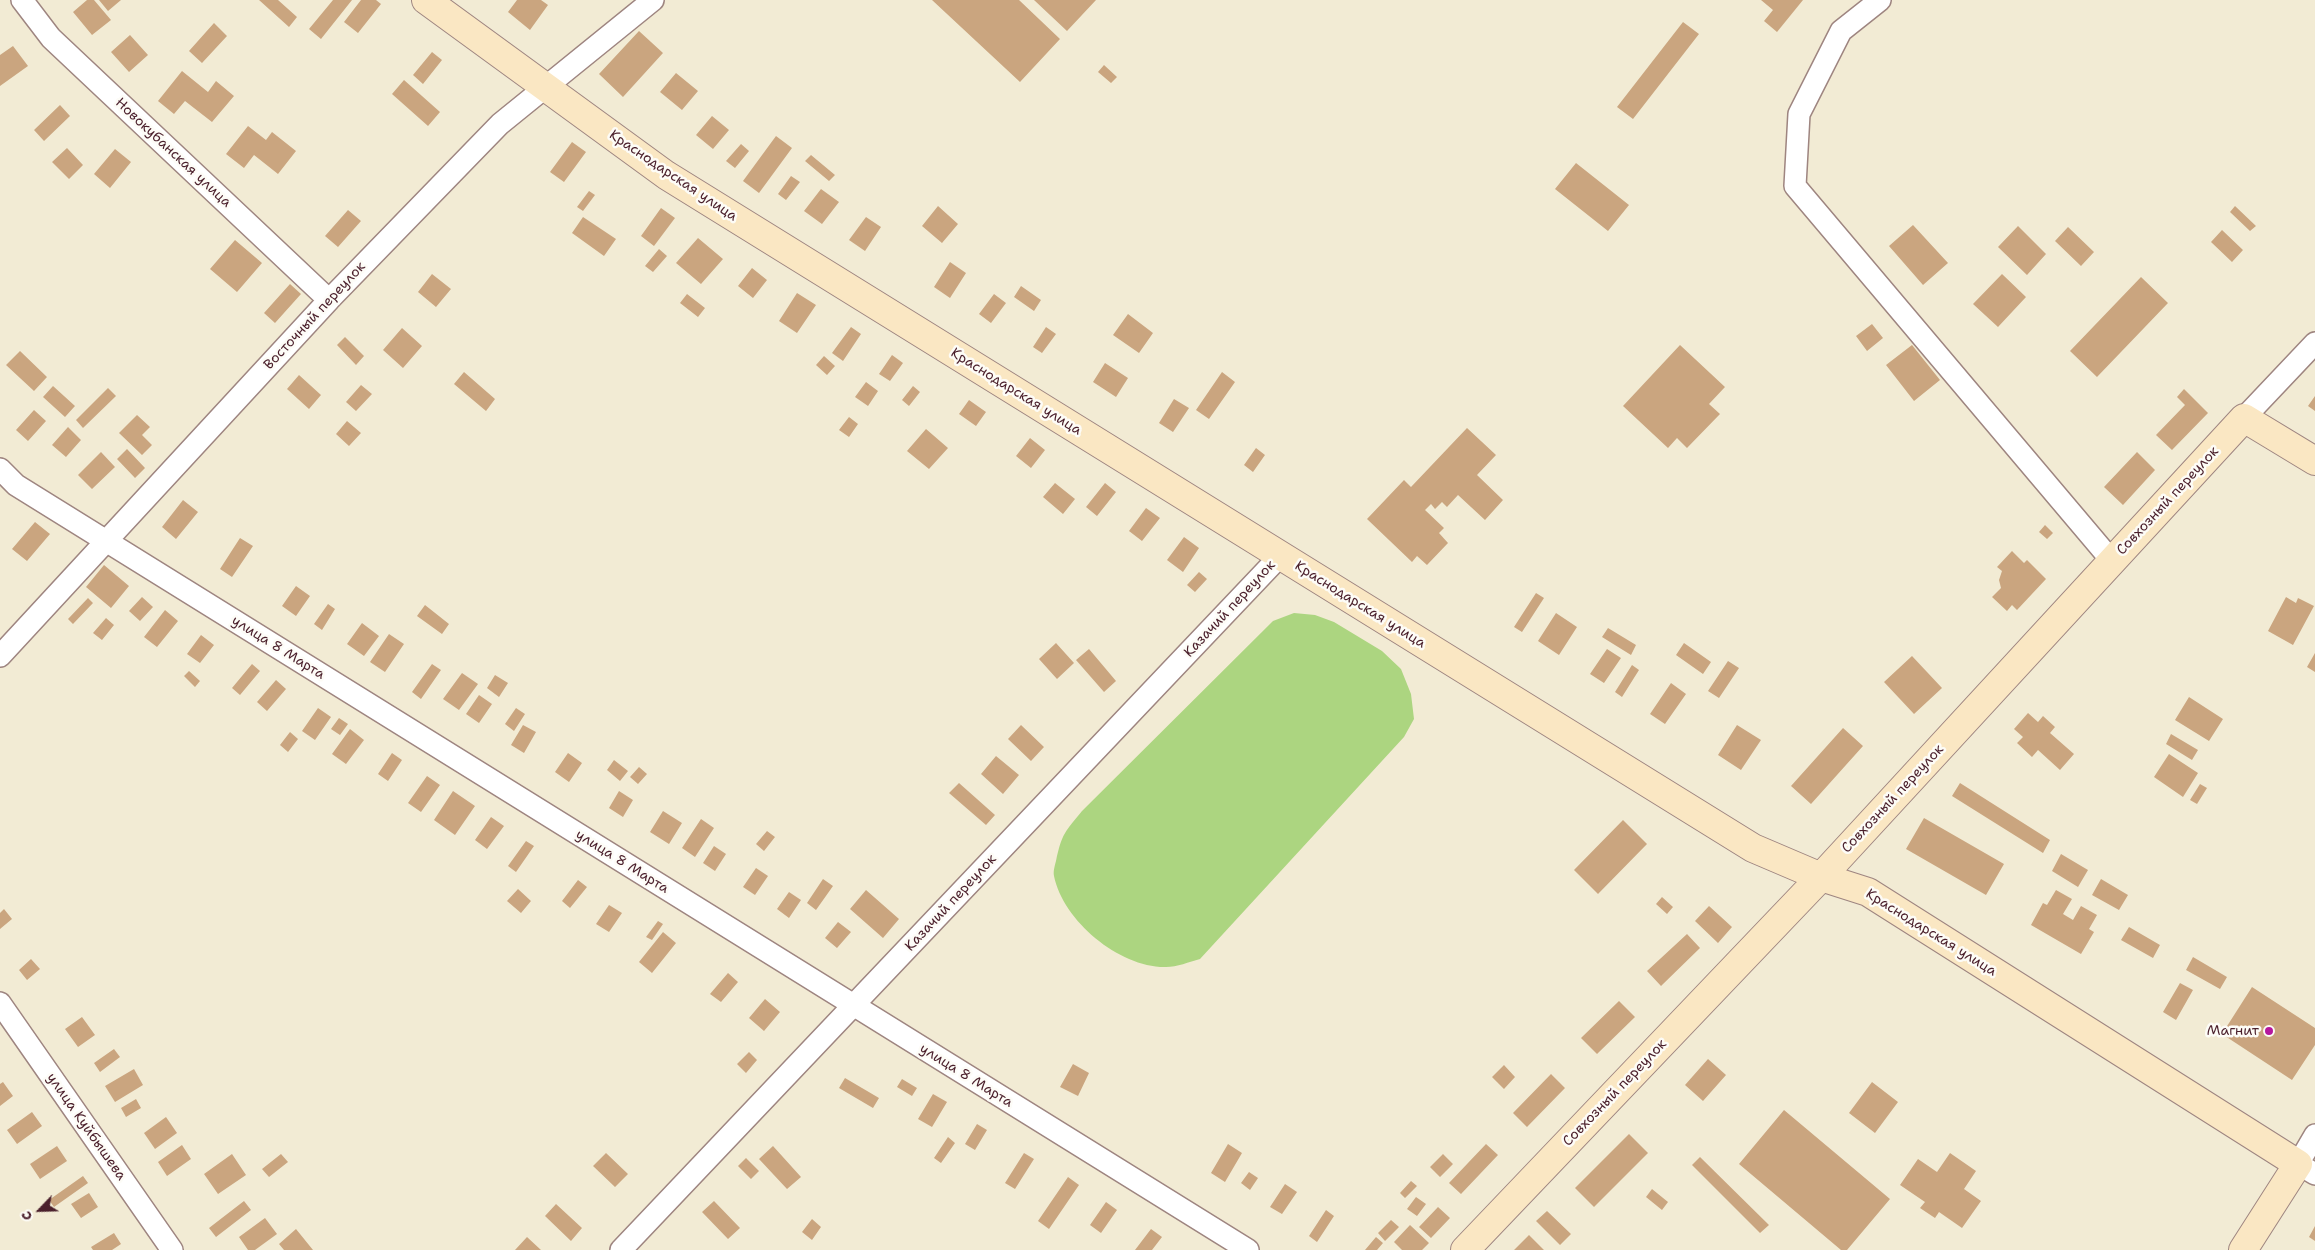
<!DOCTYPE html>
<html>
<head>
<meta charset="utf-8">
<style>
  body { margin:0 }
  #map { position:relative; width:2315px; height:1250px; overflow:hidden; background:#f2ebd4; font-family:"Shantell Sans",sans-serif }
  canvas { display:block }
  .north { position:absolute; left:15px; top:1185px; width:50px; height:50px; -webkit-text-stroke:4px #fdfcf7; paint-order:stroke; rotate:246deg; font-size:14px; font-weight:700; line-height:20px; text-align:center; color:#4a1f2b }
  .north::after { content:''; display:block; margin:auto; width:18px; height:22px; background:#4a1f2b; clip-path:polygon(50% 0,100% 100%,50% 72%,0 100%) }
</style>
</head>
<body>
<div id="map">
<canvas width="2315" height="1250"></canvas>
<div class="north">С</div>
</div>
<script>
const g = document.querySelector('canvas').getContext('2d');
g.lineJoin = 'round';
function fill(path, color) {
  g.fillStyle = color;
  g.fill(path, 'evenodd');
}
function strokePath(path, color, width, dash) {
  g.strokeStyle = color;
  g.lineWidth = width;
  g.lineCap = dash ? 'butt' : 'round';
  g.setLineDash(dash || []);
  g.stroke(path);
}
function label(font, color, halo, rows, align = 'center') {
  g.font = font + ' "Shantell Sans",sans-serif';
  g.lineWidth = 5;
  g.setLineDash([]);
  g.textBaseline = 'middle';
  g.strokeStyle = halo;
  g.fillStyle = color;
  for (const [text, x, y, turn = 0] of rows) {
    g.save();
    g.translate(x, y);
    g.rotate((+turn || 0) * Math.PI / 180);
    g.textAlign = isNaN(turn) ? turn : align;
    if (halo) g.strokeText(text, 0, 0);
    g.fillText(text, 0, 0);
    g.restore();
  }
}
fill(new Path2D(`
  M1294,613L1315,615L1334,622L1382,651L1401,669L1411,694L1414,719L1404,737L1200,959C1189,962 1177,967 1166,967C1120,968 1063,921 1054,876C1053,871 1055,865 1056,861C1062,833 1065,832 1082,811L1273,621Z`), '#acd580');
fill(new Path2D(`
  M87,0H94L111,20L92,35L73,12Z
  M99,0H121L108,11Z
  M259,0H278L297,17L289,27Z
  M333,0H352L321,39L309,29Z
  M361,0H376L381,4L358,33L344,22Z
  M517,0H541L548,5L530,30L508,12Z
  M932,0H1019L1060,39L1020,82Z
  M1034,0H1096L1067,31Z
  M1761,0H1803L1777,32L1764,21L1773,10Z
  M1683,22L1699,34L1633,119L1617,107Z
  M214,23L227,36L202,63L189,51Z
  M639,31L663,53L623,97L599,74Z
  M130,35L148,55L129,72L111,52Z
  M13,46L28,66L0,86V55Z
  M432,52L442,60L423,84L413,75Z
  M1104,65L1117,77L1111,83L1098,72Z
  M182,71L208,92L216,81L234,96L212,122L185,101L174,114L158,101Z
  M676,73L698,91L682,110L660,92Z
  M404,80L440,112L428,126L392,94Z
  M60,105L70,116L44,141L34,130Z
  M712,116L729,130L713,149L696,135Z
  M248,126L266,140L272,132L296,151L278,174L254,155L244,168L226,154Z
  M776,136L792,148L759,193L743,181Z
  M572,142L586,152L564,182L550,172Z
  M741,144L749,151L735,168L726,161Z
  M67,148L83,165L69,179L52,162Z
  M115,149L131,162L110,188L94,174Z
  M811,155L835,175L829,181L805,161Z
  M1576,163L1629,205L1608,231L1555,189Z
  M791,176L800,182L786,200L778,194Z
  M821,189L839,202L822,224L804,211Z
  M589,191L595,195L583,211L577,207Z
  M938,206L958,224L942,243L922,226Z
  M2235,206L2256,226L2250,231L2230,212Z
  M661,208L675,218L654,246L641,236Z
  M348,210L361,221L338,247L325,236Z
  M583,217L616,239L604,256L572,233Z
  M866,217L881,227L865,251L849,240Z
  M1913,225L1948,263L1923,285L1889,246Z
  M2018,226L2046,254L2027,275L1998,247Z
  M2068,227L2094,252L2081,266L2055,241Z
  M2222,230L2243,250L2232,262L2211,242Z
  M698,238L723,259L701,284L676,263Z
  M235,240L262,263L237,292L210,269Z
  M659,249L667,256L653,272L645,266Z
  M950,262L966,273L950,298L934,287Z
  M752,268L767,280L753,298L738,286Z
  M432,274L451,289L436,307L418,292Z
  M2002,274L2026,297L1998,327L1973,304Z
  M2141,277L2168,303L2097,377L2070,351Z
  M290,284L301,294L275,323L264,313Z
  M1021,286L1041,300L1034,311L1014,297Z
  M797,293L816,305L797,333L779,321Z
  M687,294L705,308L698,317L680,303Z
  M994,294L1006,303L991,323L979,314Z
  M1128,314L1153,333L1139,353L1113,335Z
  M1872,324L1883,338L1867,351L1856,336Z
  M851,327L861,334L843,361L832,353Z
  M1046,327L1056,334L1042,353L1033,347Z
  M402,328L422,346L403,368L383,350Z
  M345,337L364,356L356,365L337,345Z
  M1680,345L1725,387L1709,404L1720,414L1687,448L1677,438L1668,448L1623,406Z
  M1912,345L1940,380L1914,401L1886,365Z
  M20,351L47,377L34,391L6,365Z
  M892,355L903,363L890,381L879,374Z
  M824,356L835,366L827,375L816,365Z
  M1105,363L1128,378L1116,397L1093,382Z
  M464,372L495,399L486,411L454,384Z
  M1222,372L1235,382L1209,419L1196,410Z
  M299,375L321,395L309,409L287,389Z
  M866,382L878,391L868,406L855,397Z
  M361,385L372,394L356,411L346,402Z
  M53,386L75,406L65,417L43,397Z
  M913,386L920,392L909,406L902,400Z
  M108,388L116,396L83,428L76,420Z
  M2184,389L2208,413L2172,450L2156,435L2185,405L2177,397Z
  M2315,396V411L2308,406Z
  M1174,399L1189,408L1173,432L1159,423Z
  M969,400L986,412L976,426L959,414Z
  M34,410L46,421L28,441L16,430Z
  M137,415L150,427L142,435L152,445L142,455L119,433Z
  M849,417L858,424L849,437L839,430Z
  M347,421L361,433L349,446L336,434Z
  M68,427L81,440L66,457L52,445Z
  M1467,428L1496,455L1477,475L1503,500L1485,520L1458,495L1447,507L1442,502L1435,509L1431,504L1425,510L1444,528L1439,533L1448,543L1427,565L1417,556L1412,562L1367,519L1404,480L1411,487Z
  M926,429L948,448L929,469L907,451Z
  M1030,438L1045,450L1031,468L1016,456Z
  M1256,448L1265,455L1253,472L1244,465Z
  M127,449L145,468L135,478L117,459Z
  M101,452L115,467L92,489L78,475Z
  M2137,452L2155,470L2123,505L2104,487Z
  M1055,483L1075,499L1063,514L1043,497Z
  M1105,483L1116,492L1097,516L1086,507Z
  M183,500L198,512L176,539L162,527Z
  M1146,508L1160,518L1142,541L1129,531Z
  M35,522L50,534L27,561L12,549Z
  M2045,525L2053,533L2047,539L2039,532Z
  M1184,537L1199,548L1183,572L1167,560Z
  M240,538L253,546L232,577L220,569Z
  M2012,551L2024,563L2027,560L2046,579L2017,610L2012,605L2007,611L1992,597L2001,588L1999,580L2002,571L1997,567Z
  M104,565L129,586L111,608L86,587Z
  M1199,572L1207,579L1195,592L1187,585Z
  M296,586L310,596L296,616L282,606Z
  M1536,593L1544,598L1522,632L1514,627Z
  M142,597L153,607L140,621L129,611Z
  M2286,597L2296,603L2298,598L2314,606L2293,645L2268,631Z
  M88,598L93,603L73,624L68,619Z
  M328,604L335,609L322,630L314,624Z
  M425,605L449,624L442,634L417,616Z
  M165,610L178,621L157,647L144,637Z
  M1556,613L1577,627L1559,655L1538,641Z
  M106,618L114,625L102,640L93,633Z
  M362,623L379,636L364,656L347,644Z
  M1608,628L1636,645L1631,655L1602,637Z
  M389,634L404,644L385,672L370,662Z
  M201,635L214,645L200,663L187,654Z
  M1056,643L1074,663L1057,679L1039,659Z
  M1684,643L1711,662L1703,674L1676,655Z
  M1089,649L1116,681L1104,692L1076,660Z
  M1607,649L1621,658L1604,683L1590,674Z
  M2315,653V672L2307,667Z
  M1912,656L1942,688L1914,714L1884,682Z
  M1728,661L1739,668L1719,698L1708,691Z
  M252,664L260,671L240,695L232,688Z
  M432,664L441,670L421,699L412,692Z
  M1632,665L1639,670L1622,697L1615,692Z
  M189,671L200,681L195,687L184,676Z
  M462,673L478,684L459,710L443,699Z
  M495,675L508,683L499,697L487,688Z
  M276,680L286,689L267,711L257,702Z
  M1671,683L1686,694L1665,724L1650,714Z
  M479,695L492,704L479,723L466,714Z
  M2189,697L2223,719L2209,741L2175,720Z
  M318,708L331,717L315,740L302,731Z
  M516,708L525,714L514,731L505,724Z
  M2028,713L2038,722L2043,716L2055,727L2050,733L2074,754L2060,770L2038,750L2032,757L2017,743L2023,737L2014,729Z
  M339,718L348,724L340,735L331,729Z
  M523,725L536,732L524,753L511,745Z
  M1021,725L1044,747L1031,761L1008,739Z
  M1737,725L1761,740L1741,770L1718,755Z
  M1843,728L1863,746L1811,804L1791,786Z
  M350,729L364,740L346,764L332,754Z
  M290,732L298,739L288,752L280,745Z
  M2171,734L2198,750L2192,760L2166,744Z
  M392,753L402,760L388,781L378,774Z
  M568,753L582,763L569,782L555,772Z
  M2169,754L2198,773L2183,797L2154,777Z
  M996,756L1019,775L1003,794L981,774Z
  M614,760L628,771L620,781L607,770Z
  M639,767L647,774L638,784L630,777Z
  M427,776L440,785L421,812L408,803Z
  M959,783L995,815L986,825L949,793Z
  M1960,783L2050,840L2043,853L1952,796Z
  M2200,784L2207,788L2197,804L2190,800Z
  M453,791L475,806L455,835L434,820Z
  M619,791L633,800L623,817L609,808Z
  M663,811L682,823L669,844L650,832Z
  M491,817L504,826L487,849L475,840Z
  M1924,818L2004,864L1986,895L1906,849Z
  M701,819L714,828L695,857L682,848Z
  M1623,820L1647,844L1598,894L1574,870Z
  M767,831L775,837L764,851L756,844Z
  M526,841L534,846L516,872L508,866Z
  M714,846L726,854L715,871L703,863Z
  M2061,854L2088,870L2078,887L2052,871Z
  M756,868L768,876L755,895L743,887Z
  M823,879L833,886L816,910L807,903Z
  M2101,879L2128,895L2119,910L2092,895Z
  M578,880L587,887L570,908L562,901Z
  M518,889L531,901L521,913L507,901Z
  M866,890L899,919L883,938L850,909Z
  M2056,890L2072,899L2063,914L2073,920L2081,906L2097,915L2089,929L2094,932L2081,954L2031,925L2043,903L2047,905Z
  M789,892L801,900L789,918L777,909Z
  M1662,897L1673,907L1667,914L1656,904Z
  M609,905L622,913L609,932L596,924Z
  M1709,906L1732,927L1718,943L1695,921Z
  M4,909L12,919L0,929V913Z
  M658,921L663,924L652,940L646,937Z
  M838,922L851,932L837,948L825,938Z
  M2129,927L2160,945L2153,958L2121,940Z
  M663,932L676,943L652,973L639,962Z
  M1687,934L1700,948L1661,986L1647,971Z
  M2193,957L2227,977L2220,989L2186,970Z
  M31,959L40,969L27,980L19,970Z
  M728,973L738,982L721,1002L710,994Z
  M2180,983L2193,990L2176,1020L2163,1012Z
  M2252,987L2315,1028V1045L2292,1080L2222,1034Z
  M765,999L780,1012L764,1031L749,1018Z
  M1619,1001L1635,1017L1597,1054L1581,1038Z
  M82,1017L95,1035L78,1047L65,1029Z
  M114,1049L120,1057L100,1072L94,1063Z
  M749,1052L757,1060L746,1073L737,1064Z
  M1708,1059L1726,1075L1703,1101L1685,1085Z
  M1073,1064L1089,1073L1078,1096L1060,1087Z
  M1504,1065L1515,1077L1504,1089L1492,1077Z
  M134,1069L143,1085L115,1102L105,1086Z
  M1551,1074L1565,1088L1527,1127L1513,1113Z
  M845,1078L879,1098L873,1108L839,1088Z
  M902,1079L917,1088L912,1096L897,1087Z
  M3,1082L13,1096L0,1106V1084Z
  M1872,1082L1898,1102L1875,1133L1849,1113Z
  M933,1094L947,1102L932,1127L918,1119Z
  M136,1099L141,1108L126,1117L121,1108Z
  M1784,1110L1890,1199L1847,1250H1841L1739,1164Z
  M32,1112L42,1126L17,1144L7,1130Z
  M166,1117L177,1133L155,1149L144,1133Z
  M977,1124L987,1130L975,1150L965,1144Z
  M1629,1134L1648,1153L1594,1207L1575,1188Z
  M948,1137L955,1143L941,1163L934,1158Z
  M1228,1144L1242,1153L1225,1182L1211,1173Z
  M1486,1144L1498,1155L1461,1194L1449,1183Z
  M182,1145L191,1159L167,1176L158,1162Z
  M57,1146L67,1161L40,1179L30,1164Z
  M773,1146L801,1177L787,1189L759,1159Z
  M606,1153L628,1174L615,1187L593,1166Z
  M1024,1153L1034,1159L1015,1189L1005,1183Z
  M1950,1153L1976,1171L1964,1189L1981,1201L1962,1228L1939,1212L1935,1218L1920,1208L1925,1202L1900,1185L1918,1159L1937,1172Z
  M232,1154L246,1175L218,1194L204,1174Z
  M281,1154L288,1162L269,1177L262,1169Z
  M1443,1154L1453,1164L1440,1177L1430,1167Z
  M1700,1157L1769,1225L1760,1233L1692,1165Z
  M746,1158L759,1171L751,1179L738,1166Z
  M1249,1172L1258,1178L1250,1190L1241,1183Z
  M83,1176L88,1183L54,1207L49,1200Z
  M1068,1177L1079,1185L1049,1229L1038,1221Z
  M1411,1181L1417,1186L1405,1198L1400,1193Z
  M1285,1184L1297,1192L1282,1214L1270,1207Z
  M1652,1189L1668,1202L1662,1210L1646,1197Z
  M89,1193L98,1207L81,1218L71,1204Z
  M1416,1197L1426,1204L1417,1216L1407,1209Z
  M244,1201L251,1210L216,1237L209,1228Z
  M714,1201L740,1228L728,1239L702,1212Z
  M1106,1202L1117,1210L1101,1233L1090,1225Z
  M556,1204L582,1228L571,1241L545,1216Z
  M1438,1207L1450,1218L1431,1238L1419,1227Z
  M1326,1210L1334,1216L1317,1242L1309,1236Z
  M1547,1211L1571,1234L1560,1245L1536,1221Z
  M265,1218L277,1234L255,1250H248L239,1237Z
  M812,1219L821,1227L812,1240L802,1232Z
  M1391,1220L1399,1227L1385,1241L1378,1233Z
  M1410,1225L1429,1243L1422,1250H1402L1394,1242Z
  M2315,1226V1241L2309,1237Z
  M296,1229L313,1250H284L279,1244Z
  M1151,1229L1162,1237L1152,1250H1135Z
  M114,1233L121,1244L112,1250H93L91,1247Z
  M1529,1235L1544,1250H1514Z
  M527,1237L541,1250H515Z
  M1376,1237L1383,1243L1377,1250H1365Z`), '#caa57f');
const street = new Path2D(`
  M22,0L51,38L329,300
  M1880,0L1841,31L1799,114L1795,186L2112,561
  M2244,418L2315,343
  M0,469L16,485L1248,1250
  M0,656L329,300L500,124L653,0
  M0,1003L172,1250
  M2315,1135L2298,1164L2315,1174
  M621,1250L1281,555`);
const secondary = new Path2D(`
  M426,0L666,175L1753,848L1821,877L1868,892L2298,1164L2243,1250
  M1465,1250L1821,877L2244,418L2315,461`);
strokePath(street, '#9e8580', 24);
strokePath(secondary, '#9e8580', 30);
strokePath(street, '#fff', 21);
strokePath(secondary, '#fae7c3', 28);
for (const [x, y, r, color] of [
  [2269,1031,5,"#b5179e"]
]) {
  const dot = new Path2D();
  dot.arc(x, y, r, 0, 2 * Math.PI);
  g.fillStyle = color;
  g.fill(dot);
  strokePath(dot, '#fdfcf7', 2);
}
label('14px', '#4a1f2b', '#fdfcf7', [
  ["Новокубанская улица",173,153,43],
  ["Краснодарская улица",673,176,34],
  ["Восточный переулок",315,316,-47],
  ["Краснодарская улица",1016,392,32],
  ["Совхозный переулок",2168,501,-47],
  ["Краснодарская улица",1360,605,32],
  ["Казачий переулок",1230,609,-47],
  ["улица 8 Марта",278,648,32],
  ["Совхозный переулок",1893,799,-47],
  ["улица 8 Марта",622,862,32],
  ["Казачий переулок",951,903,-47],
  ["Краснодарская улица",1931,933,32],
  ["улица 8 Марта",966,1076,32],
  ["Совхозный переулок",1615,1093,-46],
  ["улица Куйбышева",86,1127,55]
]);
label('14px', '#4a1f2b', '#fdfcf7', [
  ["Магнит",2259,1031]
], 'right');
</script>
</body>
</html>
